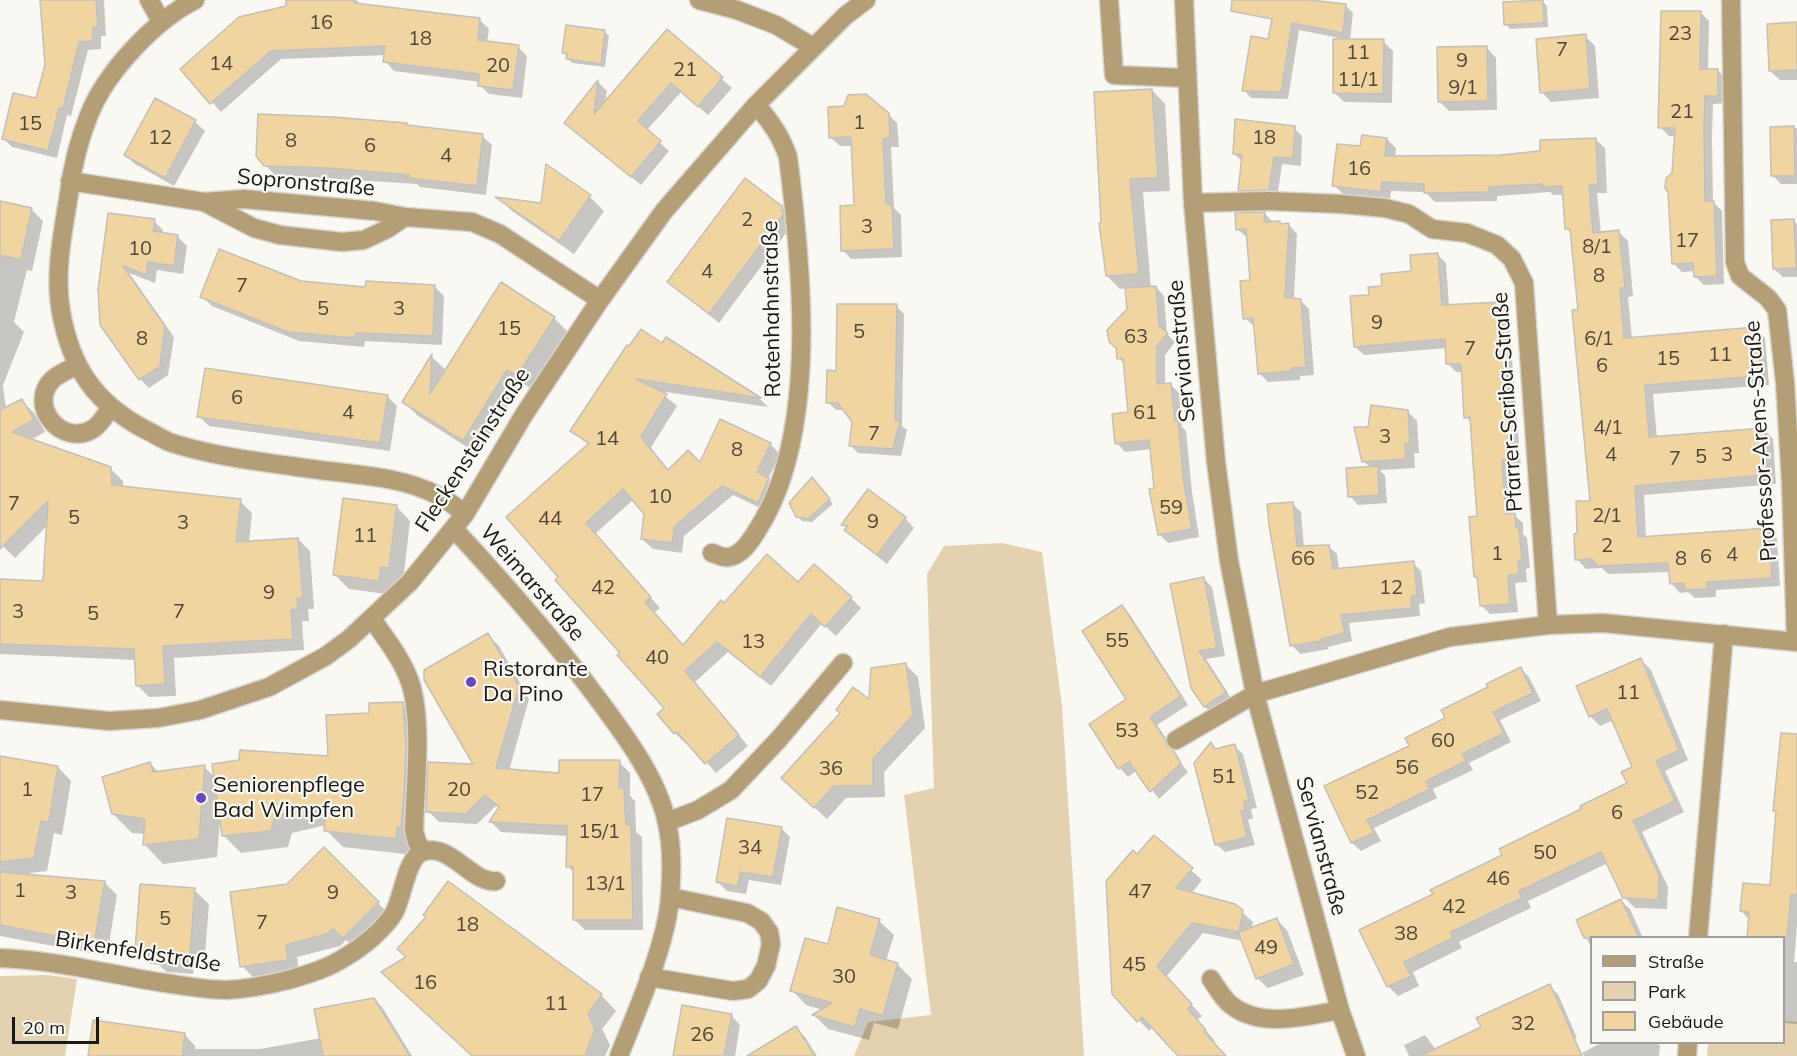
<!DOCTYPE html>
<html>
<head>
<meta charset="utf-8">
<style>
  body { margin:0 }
  #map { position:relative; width:1797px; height:1056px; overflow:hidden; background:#faf8f3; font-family:Mulish,sans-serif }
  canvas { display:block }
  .legend { position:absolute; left:1590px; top:936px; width:195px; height:108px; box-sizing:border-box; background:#faf8f3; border:2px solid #a09e9b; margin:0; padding:8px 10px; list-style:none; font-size:18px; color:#191817 }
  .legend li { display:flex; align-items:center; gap:12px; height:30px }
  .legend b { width:30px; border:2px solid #a09e9b }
  .scale { position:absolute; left:12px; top:1017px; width:87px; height:27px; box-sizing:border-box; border:3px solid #191817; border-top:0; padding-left:8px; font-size:18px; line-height:21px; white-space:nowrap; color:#191817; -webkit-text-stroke:4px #faf8f3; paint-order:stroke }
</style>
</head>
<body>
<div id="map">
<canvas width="1797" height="1056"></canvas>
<ul class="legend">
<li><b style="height:8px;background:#b39e76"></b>Straße</li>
<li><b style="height:16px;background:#e3d1af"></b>Park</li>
<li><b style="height:16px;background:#f1d5a0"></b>Gebäude</li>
</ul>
<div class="scale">20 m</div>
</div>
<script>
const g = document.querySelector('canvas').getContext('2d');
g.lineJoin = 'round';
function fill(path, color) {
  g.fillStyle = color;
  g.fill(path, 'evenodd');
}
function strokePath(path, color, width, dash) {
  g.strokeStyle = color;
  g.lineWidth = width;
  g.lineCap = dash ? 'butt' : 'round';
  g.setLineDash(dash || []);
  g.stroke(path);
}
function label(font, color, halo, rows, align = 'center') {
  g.font = font + ' Mulish,sans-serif';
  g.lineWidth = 4.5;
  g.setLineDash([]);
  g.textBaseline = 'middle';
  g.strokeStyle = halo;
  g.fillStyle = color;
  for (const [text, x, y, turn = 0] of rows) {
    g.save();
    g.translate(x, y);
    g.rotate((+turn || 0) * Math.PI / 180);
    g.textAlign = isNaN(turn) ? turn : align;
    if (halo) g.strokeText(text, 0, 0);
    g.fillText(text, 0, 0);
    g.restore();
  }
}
fill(new Path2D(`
  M1002,543L1042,552L1062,706L1084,1056H854L868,1022L931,1015L904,795L934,788L927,574L944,546Z
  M47,975L77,979L65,1056H0V976Z
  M1784,1021L1797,1022V1056H1707L1708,1043L1784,1042Z`), '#e3d1af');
fill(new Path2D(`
  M42,0H104L106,36H101V49L88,50L71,116L67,115L57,158L12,147L3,138L37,100L46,65Z
  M309,0H356L361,5L480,20L489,29L487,43L518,47L527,56L522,98L489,94L480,85V82L394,71L385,61L386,55L281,59L221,112L182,69Z
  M1277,0H1307L1345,5L1353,13L1350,40L1383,41L1393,51L1392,103L1344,102L1334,92L1344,39L1299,30L1288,99L1251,98L1244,90L1269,41Z
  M1542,1L1547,6L1548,27L1510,29L1506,24Z
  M1700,12L1709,21L1708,70H1717L1726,79V103L1713,104L1712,137L1713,202L1722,211L1724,284L1704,285L1695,276V271L1682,272L1673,263L1676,136H1669L1660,127Z
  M1797,25V80H1780L1770,71Z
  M667,31L732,88L708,115L681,92L646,131L669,151L641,185L566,122L598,82L607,91L605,102Z
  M605,32L609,36L605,67L572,63L563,52Z
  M1585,36L1595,46L1599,98L1551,102L1542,92Z
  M1487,48L1496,58L1497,110L1449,111L1439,101Z
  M1152,90L1165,104L1170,191L1143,192L1151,288L1156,287L1164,296L1167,334L1175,342L1165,355V385L1170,384L1179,393L1182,427L1186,431L1192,492L1199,537L1168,543L1159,534L1151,449L1125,452L1117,443L1130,414L1125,365L1119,358L1129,309L1127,288L1120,289L1107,276L1103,224Z
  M156,100L195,122L205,131L174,186L135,164L125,155Z
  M888,114L897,123L899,147H891L894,208L901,215L902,257L851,259L843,250L856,207L853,146H840L831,138Z
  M408,127L482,136L492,145L486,195L420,187L417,184L275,175L265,165Z
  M1294,128L1302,136L1301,166L1282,164L1277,198H1248L1239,190L1243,162L1234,154Z
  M1772,128H1797V184H1781L1773,176Z
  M1387,139L1396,148L1395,157H1500L1542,152L1595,139L1605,148L1607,193H1597L1601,234L1619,232L1628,241L1633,296L1628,297L1632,339L1756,329L1765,338L1769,385L1653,394L1657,438L1764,429L1773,439L1776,484L1644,495L1646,538L1768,530L1777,539L1780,586L1716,590V597L1695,598L1688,592L1680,593L1671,583L1670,572L1608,574L1602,568L1586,569L1577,559L1579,535L1591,502L1580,311L1572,234L1567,229L1564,195H1553L1550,192L1497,196V201L1435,202L1425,192L1391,191L1390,200L1343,194L1334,185L1361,148Z
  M590,197L604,211L574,254L512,211L500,199L542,204Z
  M0,203L31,209L43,221L32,271L27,270L14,322L24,332L3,385L6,409L22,401L34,413L45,432L30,440L111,469L123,481V488L240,501L252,513L249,543L298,539L310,551L314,609H308L309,621H302L304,650L174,658L176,696L149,697L137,685L136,660L0,654V580L44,583L48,525L15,558L0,543Z
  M781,207L792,217V225L719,323L669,282Z
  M1265,214L1274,223L1289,225L1297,234L1294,299L1300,300L1309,309L1314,375L1300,376V380L1268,382L1259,373L1255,327L1245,318L1251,281L1248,238L1237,229V215Z
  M154,221L163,230V234L178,237L187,246L183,274L157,270L155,283L129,273L174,337L168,375L149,388L140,379L99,289Z
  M1794,221L1797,224V277H1783L1774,269Z
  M1437,254L1446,263L1449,306L1500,303L1508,312L1521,467L1510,468L1513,514L1523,523V534L1527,538L1530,568L1526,569L1527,582L1515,583L1518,612L1490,614L1481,605L1479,580L1475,576L1479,518L1472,423L1466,417L1463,372H1456L1448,364L1447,348L1364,355L1355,347L1370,296L1413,272Z
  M301,283L367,288L434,286L444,296L442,345L365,341L364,347L299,341L212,306L202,296Z
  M896,306L904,314L902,426L907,430L901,456L858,453L850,445L854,421L846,410H836L828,402L838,372Z
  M554,318L568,332L532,389L522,383L478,454L418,416L404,402L432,357L447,371Z
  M666,340L760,399L768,407L659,391L677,406L650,449L669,472L701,465L770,444L780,454L768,479L779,490L769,512L733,495L684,536L682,553L653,549L642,539L646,514L634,499L595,534L660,608L654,613L684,646L724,605L799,584L851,598L861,608L836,636L822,623L771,686L728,652L695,682L748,746L716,773L688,741L685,743L675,733L666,708L622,653L558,580L589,445L572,431Z
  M387,396L397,406L390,451L209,426L199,416Z
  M1407,411L1417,421L1419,453H1414L1415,468L1380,470L1385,476L1387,503L1358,505L1350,496L1371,468L1363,461L1370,428Z
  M817,483L833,504L812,522L802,521L797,516Z
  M1292,503L1301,512L1304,548L1328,546L1337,554L1339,570L1413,563L1421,571L1425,603L1419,604L1420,616L1349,623L1352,641L1328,647L1329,649L1300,654L1292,645Z
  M396,506L410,521L403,582L395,581L393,595L349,589L334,574Z
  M905,518L914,528L887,564L856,539L843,524Z
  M1203,578L1212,587L1225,656L1206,659L1233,701L1213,715L1205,707L1193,688Z
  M1122,607L1130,615L1188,705L1157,725L1173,749L1174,754L1188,772L1159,799L1137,770L1128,777L1120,768L1091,725L1128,700Z
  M488,635L499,646L529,699L509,771L561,774L619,762L630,773V796L635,801L636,832L642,837L643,930H585L574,919V873L568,866V836L501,832L491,822L500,808L497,805L477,824L439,822L428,811L476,766Z
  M1641,660L1651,670L1688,760L1665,771L1684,812L1642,832L1668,887L1667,909L1635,908L1624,897L1608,863L1528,901L1531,908L1459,942L1462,948L1413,972L1419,986L1398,996L1388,986L1435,895L1629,784L1634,768L1614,720L1600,726L1590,716Z
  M906,665L918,677L925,728L884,772L885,797L846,798L827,819L795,790L870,702Z
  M1521,669L1529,677L1541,701L1500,720L1511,742L1469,763L1473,770L1433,789L1437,798L1374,828L1381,841L1361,851L1352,843L1326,787L1410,746L1447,719Z
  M402,703L420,720L413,855L343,847L326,830V825L292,833L288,847L241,853L224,836L220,820L217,857L163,864L145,845V834L132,833L113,814L150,763L159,773L204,767L216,778L330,757L371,715Z
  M1797,738V926L1794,962H1797V1024L1786,1023L1784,1021V938L1750,920L1741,911L1772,887L1778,814L1775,811Z
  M1211,745L1217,750L1234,746L1243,754L1257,808L1251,809L1253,818L1248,820L1255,845L1225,852L1216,844Z
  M0,758L58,767L71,781L62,835L54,833L47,871L30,873V876L104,882L117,895L107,956L0,936Z
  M781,828L790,837L781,885L749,880L746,894L727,891L718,882Z
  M1154,837L1202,880L1191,894L1242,912L1253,922L1251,929L1276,919L1287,930L1304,975L1268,988L1257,978L1243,941L1203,933L1166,977L1202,1016L1197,1020L1215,1041L1213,1043L1225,1056H1181L1153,1027L1149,1031L1114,993L1137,856Z
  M324,849L390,915L356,949L346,940L340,946L297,957L299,972L254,978L242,966L287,885Z
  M449,883L601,995L616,1011L602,1029L610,1045L605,1056H481L470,1053L383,973L408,957L428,917Z
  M194,890L209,904L204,968L194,967L193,974L167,972L159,965L151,964L136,949Z
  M1621,901L1630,909L1643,938H1592V949L1578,921Z
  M879,921L894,935L886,961L897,964L912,979L898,1029L874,1023L869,1040L828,1029L814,1015L823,1010L806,1005L792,990L829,946Z
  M1549,986L1558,994L1577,1038L1538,1056H1409L1404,1045L1425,1035L1436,1050L1483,1028Z
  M373,999L382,1007L412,1056H368Z
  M731,1015L740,1025L735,1056H674Z
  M795,1027L805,1037L817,1056H765Z
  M184,1034L195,1046V1049H260L327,1037L340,1056H90Z
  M1603,1042H1658L1660,1047L1659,1056H1584L1582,1053Z`), '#0003');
const building = new Path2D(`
  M40,0H96L98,27L93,28V41L79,42L63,109L59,108L48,151L2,139L13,93L36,98L45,65Z
  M286,0H354V3L480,18L478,40L519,45L513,90L478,86L479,74L383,62L385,46L271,51L210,104L180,69L239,17L286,6Z
  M1232,0H1309L1346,4L1343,33L1292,23L1281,92L1242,91L1251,36L1268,39L1272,19L1231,11Z
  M1543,0L1544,23L1504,25L1503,2Z
  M1661,11H1701L1700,69H1718V96H1705L1704,127L1705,201H1714L1717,276L1694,277L1693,263L1672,264L1668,192L1665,188L1666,178L1672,173L1675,128H1658Z
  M1797,22V70L1769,71L1767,24Z
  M566,25L605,30L601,64L566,59L567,53H562Z
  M667,29L723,77L698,107L671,83L638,121L661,141L631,177L564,123L598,80L594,114Z
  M1586,34L1590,89L1540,93L1536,39Z
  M1333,39H1384L1383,94L1333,93Z
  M1487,46L1488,101L1438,102L1437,47Z
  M1152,89L1158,178L1130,179L1139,274L1106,276L1099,223H1101L1094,92Z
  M866,94L889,113L890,138L883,139L886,204H892L894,249L841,251L840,206L854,205L851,137L829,138L828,107L844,106L848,95Z
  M155,98L196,120L165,178L124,155Z
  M258,114L333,117L407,123V125L483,134L477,186L408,178L409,175L328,168L264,166L256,156Z
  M1235,119L1295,126L1293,158L1274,157L1269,190L1238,191L1242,155L1233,154Z
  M1794,126L1795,176H1771L1770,127Z
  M1362,135L1387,138L1385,156L1500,155L1540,151V140L1596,138L1598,184L1589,185L1593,233L1619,230L1625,288H1620L1624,338L1756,327L1761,376L1645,385L1649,437L1764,428L1768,475L1635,486L1638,537L1769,528L1772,578L1707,582V589L1684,590V583L1670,584L1668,563L1598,566L1591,559L1575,560L1574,534L1577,533L1576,501H1590L1572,310H1578L1570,229H1565L1562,186L1542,187V184L1489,187V192L1424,193V184L1382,182L1381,192L1332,186L1337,144L1360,146Z
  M546,164L591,195L559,241L495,197L541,203Z
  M745,178L782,206L783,215L709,314L667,282Z
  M0,201L32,208L21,260L0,255Z
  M1265,212L1264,222L1280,221V224L1289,223L1285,297L1301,299L1306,367L1292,368V371L1258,374L1253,318L1243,319L1240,281L1250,280L1246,229L1236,230L1235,213Z
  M108,213L155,219L153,231L178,235L174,266L148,262L146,275L123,266L165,326L160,366L139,380L100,325L98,289Z
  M1794,219L1796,268L1773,269L1771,220Z
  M219,249L301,281L365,287L366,281L435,285L433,336L356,333L355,338L288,332L200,297Z
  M1438,253L1442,305L1501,302L1513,459L1502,460L1506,514L1515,513L1516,528H1519L1522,560L1518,561L1519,574L1508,575L1510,604L1480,606L1477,577H1474L1469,517L1477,516L1473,462L1470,417L1464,418L1461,364H1446L1445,339L1354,347L1350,296L1369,295L1368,287L1382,286L1381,274L1411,271L1410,255Z
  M501,282L555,317L517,376L507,370L463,441L402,402L432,354L430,394Z
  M1156,286L1159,326L1168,333L1157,346V384L1171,383L1175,421H1178L1184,483L1192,529L1158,535L1149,489L1154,488L1149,440L1115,444L1112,414L1128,412L1123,358L1117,359L1116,348L1109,342L1107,330L1127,309L1125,288Z
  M837,304H897L895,420L900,421L893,449L849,446L852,422L838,403H826L827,370L836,371Z
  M641,329L662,343L666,337L761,398L636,379L667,394L641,437L668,470L688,450L700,462L720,419L771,443L757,472L769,478L758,503L722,486L675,526L672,543L641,539L644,514L623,489L586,523L651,597L645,602L683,645L721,600L724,603L767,554L798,582L814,564L852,597L825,627L811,614L760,677L717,642L685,671L739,735L705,764L677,732L674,734L657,714L664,708L617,655L620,653L555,580L558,577L506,517L589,443L570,431L627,345L629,346Z
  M205,368L388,395L380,443L197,417Z
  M22,399L34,420L12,432L111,467L112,485L241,499L236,542L298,538L303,598H297L298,609L291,610L293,639L163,646L165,684L136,686L134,649L0,644V579L43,581L48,501L0,549V410Z
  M1371,405L1408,410L1410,444H1405L1406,459L1362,462L1354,427H1368Z
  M1378,466L1379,495L1348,497L1346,468Z
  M812,477L830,499L808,519L796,517L789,503Z
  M868,489L906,517L877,555L844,530L848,526L841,525Z
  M343,498L397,505L389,568L381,567L379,581L333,575Z
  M1293,502L1297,546L1329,545L1333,569L1414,561L1417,595L1411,596L1412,608L1341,615L1345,633L1321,639L1322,641L1290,646L1269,525L1267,504Z
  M1204,577L1217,648L1199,651L1226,692L1204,707L1191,688L1170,584Z
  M1122,605L1181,696L1150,717L1165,739L1167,746L1173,750L1181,763L1150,792L1129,762L1118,769L1089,724L1126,699L1082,631Z
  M488,633L519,687L496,768L559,773V760H620L619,788H624L626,825H631L633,920H573V867H566L567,826L489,822L499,807L485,795L466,814L426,812L428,762L473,764L424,680V670Z
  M1641,658L1679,750L1656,761L1675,801L1633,821L1659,875L1658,900L1623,898L1601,852L1519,891L1522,898L1451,932L1453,938L1404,962L1411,976L1387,987L1359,930L1433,894L1430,890L1502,855L1499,849L1581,809L1580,806L1627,783L1621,772L1632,767L1607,709L1589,717L1576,686Z
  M906,663L913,715L873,759V786H834L814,808L781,778L840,713L836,710L853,687L869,699L871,668Z
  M1521,667L1533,693L1493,712L1504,733L1462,754L1466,761L1426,781L1430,789L1367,820L1374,833L1351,843L1324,786L1409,746L1405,738L1445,718L1441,710L1488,687L1486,684Z
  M403,702L406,745L404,794L401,828L397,827L396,839L324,831L326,805L275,816L271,831L222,836L212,764L239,760L240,750L328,756L326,715L369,713V703Z
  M1781,733L1797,734V895L1791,894L1787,938H1747L1749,912L1740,911L1743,883L1770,885L1776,811H1773Z
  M1211,742L1215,749L1235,744L1249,800L1244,801L1245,810L1241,811L1247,837L1215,845L1194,763Z
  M0,756L58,766L49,822L41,821L34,858L0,862Z
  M150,762L153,772L205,765L199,839L143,845L145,819L112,814L102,777Z
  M727,818L782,827L773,877L740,872L738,886L716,882Z
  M1154,835L1193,868L1176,888L1235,904L1243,910L1239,932L1277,918L1294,964L1256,979L1238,932L1192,923L1157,966L1192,1004L1188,1009L1206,1030L1204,1032L1226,1056H1178L1142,1017L1137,1022L1112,994L1106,881L1133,850L1137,854Z
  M324,847L379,902L343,938L333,929L327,934L286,945L288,960L240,967L230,892L287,884Z
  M0,872L105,881L94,944L0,925Z
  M448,881L602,994L588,1014L595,1029L585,1056H472L381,972L406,957L397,949L426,917L423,915Z
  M140,884L195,888L190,955L180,954L179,961L151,959L152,951L135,950Z
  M1621,899L1639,938H1584L1576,920Z
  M837,907L880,919L870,955L898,963L883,1016L860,1009L855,1027L812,1015L832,1003L790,991L805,938L828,944Z
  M1550,984L1582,1056H1420L1481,1027L1476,1018Z
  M374,998L410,1056H323L314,1009Z
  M682,1005L732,1014L724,1056H673Z
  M93,1020L185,1033L182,1056H88Z
  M796,1026L815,1056H747Z`);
fill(building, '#f1d5a0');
strokePath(building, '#c2c0bc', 1.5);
const minor = new Path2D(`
  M149,0L161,21
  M195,0C154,21 106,72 89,115C79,140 72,168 69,194C63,232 54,273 61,312C71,367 94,402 144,429C153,433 163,440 172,443C219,458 271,463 320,470C360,475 403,477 439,496C448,500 457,508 465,514
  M699,0L737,10L776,25L813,47
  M1109,0L1114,75L1187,78
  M1184,0L1193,203L1216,462L1229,561L1255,694L1340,1010L1356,1056
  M1731,0L1735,262L1740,276L1768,298L1777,310L1785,383L1791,483L1796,642
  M70,181L204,202L244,199L375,211L405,217L472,222L500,234L600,300
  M204,202L254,228L280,235L342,242L364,240L387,229L405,217
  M1193,203L1268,201L1341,204L1385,208L1409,214L1432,229L1467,233L1497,245L1512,259L1524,283L1548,625
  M78,365C70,369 60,373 53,379C26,405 62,448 93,429C101,424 106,414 111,407
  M454,529C506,585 556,642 601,703C627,738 658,780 667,823C672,845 672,872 670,896C667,944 637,1010 619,1056
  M712,553C716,554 721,557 725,557C740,559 752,539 758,529C819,433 802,266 788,157C781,136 771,122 756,105
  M372,619C386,639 402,659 410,682C423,721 415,788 414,830L417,842L423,852
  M0,710L109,721L158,718L200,710L269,687L326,656L349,639L410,582L465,514L525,413L600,300L664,211L756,105L845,16L866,0
  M1176,740L1255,694L1450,637L1548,625L1603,623L1797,642
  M667,822L698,810L731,790L779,739L843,663
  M1698,938L1724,634
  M0,958C53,960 105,973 158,982C180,985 203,990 226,990C247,989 268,985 288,980C309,974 329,968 347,956C364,946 384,929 394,913C403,897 406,859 422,852C449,841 472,884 496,881
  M649,977L733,991L748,989L758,981L766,966L771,944L769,932L761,921L747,913L670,897
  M1211,979C1217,988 1223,999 1231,1005C1261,1029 1306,1016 1340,1010
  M1687,1056L1688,1042`);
strokePath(minor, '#d6d4d0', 21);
strokePath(minor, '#b39e76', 18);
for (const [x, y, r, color] of [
  [471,682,6,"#6b45bd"],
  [201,798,6,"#6b45bd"]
]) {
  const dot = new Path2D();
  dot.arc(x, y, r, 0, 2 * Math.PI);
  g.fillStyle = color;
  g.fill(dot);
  strokePath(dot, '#faf8f3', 2);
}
label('20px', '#4f4739', null, [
  ["16",321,23],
  ["23",1680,34],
  ["18",420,39],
  ["7",1562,50],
  ["11",1358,53],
  ["9",1462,61],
  ["14",221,64],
  ["20",498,66],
  ["21",685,70],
  ["11/1",1358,80],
  ["9/1",1463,88],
  ["21",1682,112],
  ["1",859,123],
  ["15",30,124],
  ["12",160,138],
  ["18",1264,138],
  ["8",291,141],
  ["6",370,146],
  ["4",446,156],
  ["16",1359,169],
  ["2",747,220],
  ["3",867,227],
  ["17",1687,241],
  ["8/1",1597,247],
  ["10",140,249],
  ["4",707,272],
  ["8",1599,276],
  ["7",242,286],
  ["5",323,309],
  ["3",399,309],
  ["9",1377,323],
  ["15",509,329],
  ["5",859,332],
  ["63",1136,337],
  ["8",142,339],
  ["6/1",1599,339],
  ["7",1470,349],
  ["11",1720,355],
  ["15",1668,359],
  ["6",1602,366],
  ["6",237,398],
  ["4",348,413],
  ["61",1145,413],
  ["4/1",1608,428],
  ["7",874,434],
  ["3",1385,437],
  ["14",607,439],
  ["8",737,450],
  ["4",1611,455],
  ["3",1727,455],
  ["5",1701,457],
  ["7",1675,459],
  ["10",660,497],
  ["7",14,504],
  ["59",1171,508],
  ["2/1",1607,516],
  ["5",74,518],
  ["44",550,519],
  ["9",873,522],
  ["3",183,523],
  ["11",365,536],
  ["2",1607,546],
  ["1",1497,554],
  ["4",1732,555],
  ["6",1706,557],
  ["66",1303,559],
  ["8",1681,559],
  ["42",603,588],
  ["12",1391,588],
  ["9",269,593],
  ["3",18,612],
  ["7",179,612],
  ["5",93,614],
  ["55",1117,641],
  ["13",753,642],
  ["40",657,658],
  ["11",1628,693],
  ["53",1127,731],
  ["60",1443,741],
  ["56",1407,768],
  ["36",831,769],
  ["51",1224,777],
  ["1",27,790],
  ["20",459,790],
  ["52",1367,793],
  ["17",592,795],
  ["6",1617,813],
  ["15/1",599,832],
  ["34",750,848],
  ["50",1545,853],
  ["46",1498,879],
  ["13/1",605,884],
  ["1",20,891],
  ["47",1140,892],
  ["3",71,893],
  ["9",333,893],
  ["42",1454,907],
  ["5",165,919],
  ["7",262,923],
  ["18",467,925],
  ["38",1406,934],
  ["49",1266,948],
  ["45",1134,965],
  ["30",844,977],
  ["16",425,983],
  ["11",556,1004],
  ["32",1523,1024],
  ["26",702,1035]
]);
label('22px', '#191817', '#faf8f3', [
  ["Sopronstraße",306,183,5],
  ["Rotenhahnstraße",772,309,-91],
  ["Servianstraße",1182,351,-95],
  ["Pfarrer-Scriba-Straße",1508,402,-94],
  ["Professor-Arens-Straße",1761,441,-94],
  ["Fleckensteinstraße",473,450,-57],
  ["Weimarstraße",532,583,49],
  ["Servianstraße",1321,846,75],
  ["Birkenfeldstraße",138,952,9]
]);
label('22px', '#191817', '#faf8f3', [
  ["Ristorante",483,669],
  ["Da Pino",483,694],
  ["Seniorenpflege",213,785],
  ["Bad Wimpfen",213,810]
], 'left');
</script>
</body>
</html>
